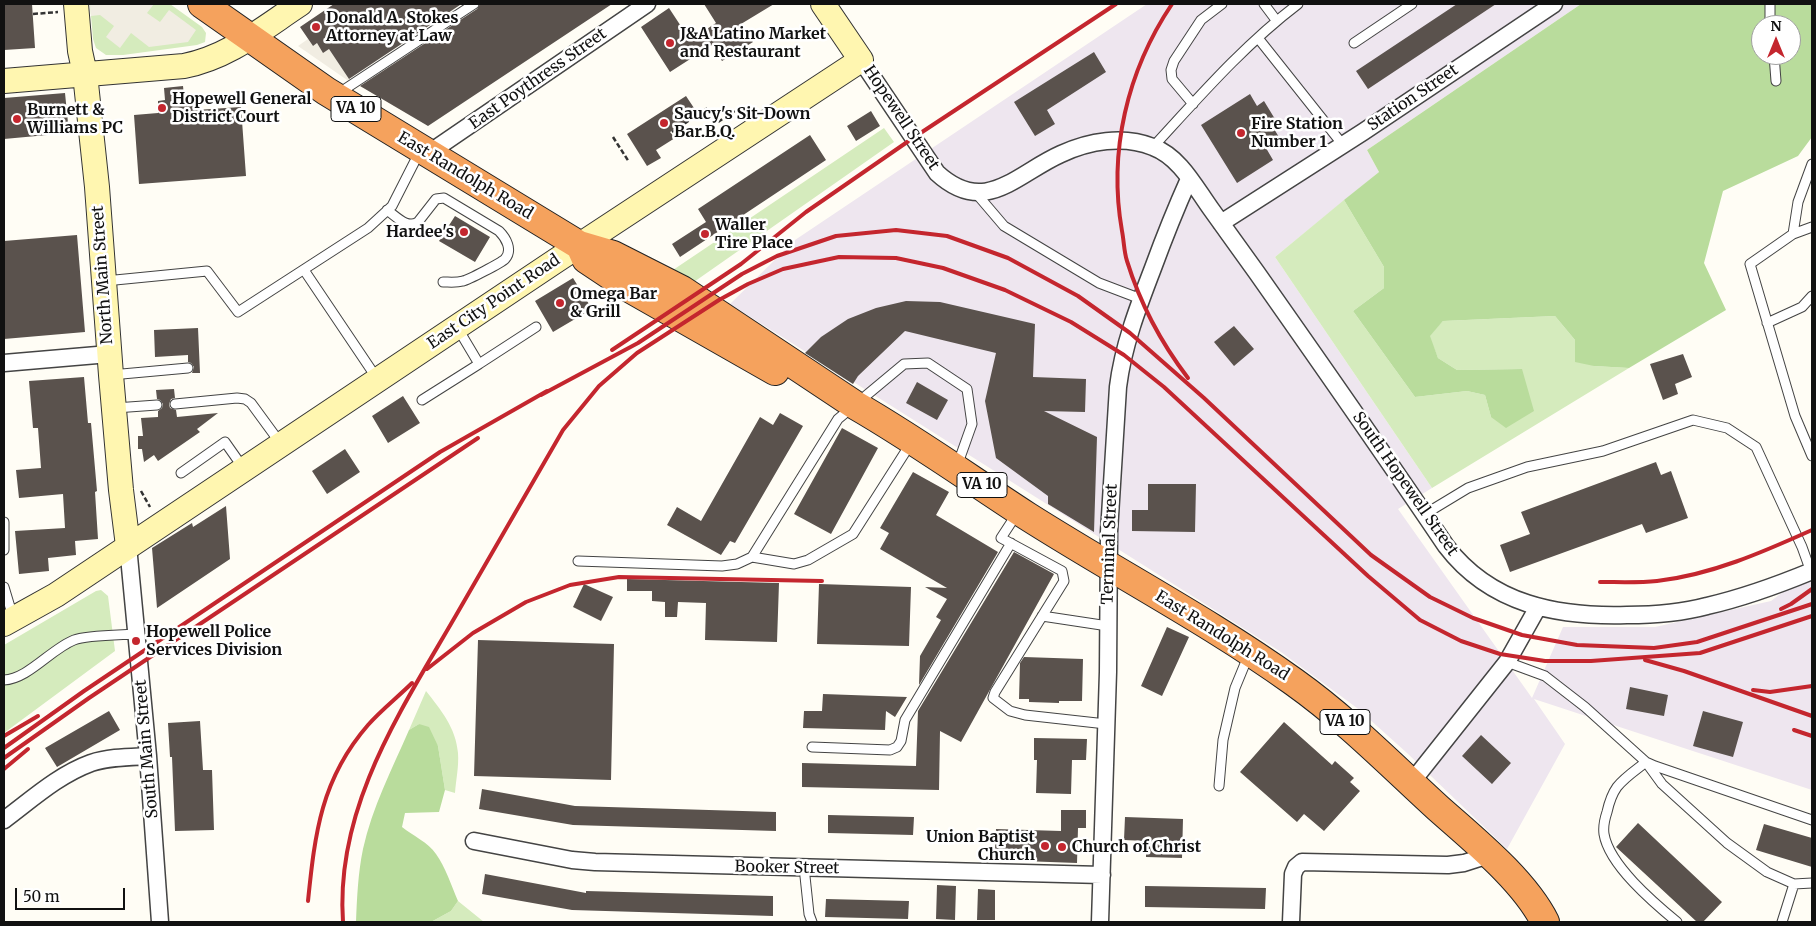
<!DOCTYPE html>
<html>
<head>
<meta charset="utf-8">
<style>
  body { margin:0 }
  #map { position:relative; width:1816px; height:926px; overflow:hidden; background:#fffdf5; font-family:Merriweather,serif }
  canvas { display:block }
  .frame { position:absolute; inset:0; border:5px solid #111; pointer-events:none }
  .north { position:absolute; left:1751px; top:15px; width:50px; height:50px; box-sizing:border-box; background:#fff; border:1px solid #a0a0a0; border-radius:50%; rotate:0deg; font-size:14px; font-weight:700; line-height:20px; text-align:center; color:#111 }
  .north::after { content:''; display:block; margin:auto; width:18px; height:22px; background:#c4262e; clip-path:polygon(50% 0,100% 100%,50% 72%,0 100%) }
  .scale { position:absolute; left:15px; top:888px; width:110px; height:22px; box-sizing:border-box; border:2px solid #111; border-top:0; padding-left:6px; font-size:15px; line-height:18px; white-space:nowrap; color:#111; -webkit-text-stroke:4px #fff; paint-order:stroke }
</style>
</head>
<body>
<div id="map">
<canvas width="1816" height="926"></canvas>
<div class="frame"></div>
<div class="north">N</div>
<div class="scale">50 m</div>
</div>
<script>
const g = document.querySelector('canvas').getContext('2d');
g.lineJoin = 'round';
function fill(path, color) {
  g.fillStyle = color;
  g.fill(path, 'evenodd');
}
function strokePath(path, color, width, dash) {
  g.strokeStyle = color;
  g.lineWidth = width;
  g.lineCap = dash ? 'butt' : 'round';
  g.setLineDash(dash || []);
  g.stroke(path);
}
function label(font, color, halo, rows, align = 'center') {
  g.font = font + ' Merriweather,serif';
  g.lineWidth = 5;
  g.setLineDash([]);
  g.textBaseline = 'middle';
  g.strokeStyle = halo;
  g.fillStyle = color;
  for (const [text, x, y, turn = 0] of rows) {
    g.save();
    g.translate(x, y);
    g.rotate((+turn || 0) * Math.PI / 180);
    g.textAlign = isNaN(turn) ? turn : align;
    if (halo) g.strokeText(text, 0, 0);
    g.fillText(text, 0, 0);
    g.restore();
  }
}
fill(new Path2D(`
  M1147,4H1581L1367,150L1379,172L1275,257L1432,488L1398,509L1532,698L1563,627H1655L1771,601L1812,570V790L1534,699L1565,744L1507,849L1407,753L1357,708L1281,652L730,304L795,240Z`), '#eee6ef');
fill(new Path2D(`
  M90,4H170L202,27L206,33L205,42L197,45L123,55H106L96,48L93,39Z
  M884,128L894,142L691,284L670,272Z
  M1344,200L1384,267V288L1353,311L1415,397L1467,391L1485,395L1491,417L1522,369L1457,370L1438,358L1429,336L1443,321L1555,316L1575,340L1594,366L1629,368L1432,488L1275,257Z
  M101,590L108,596L115,651L4,733V645L96,591Z
  M426,691C441,710 456,728 458,753C459,766 456,780 455,793L445,790L438,746L419,724L409,730Z
  M458,901L484,922H431L451,911Z`), '#d5ebbd');
fill(new Path2D(`
  M1581,4H1812V137L1798,156L1723,191L1704,263L1726,310L1629,368L1594,366L1575,362V340L1555,316L1443,321L1430,336L1438,358L1457,370L1522,369L1534,411L1506,428L1491,417L1485,395L1467,391L1415,397L1353,311L1384,288V267L1344,200L1379,172L1367,150ZM1761,25H1791V55H1761Z
  M419,724L429,727L438,746L445,790L439,812L405,813L402,827C413,836 428,842 436,854C445,866 452,887 458,901L451,911L431,922H356C357,898 358,873 363,849C372,808 392,769 409,730Z`), '#b9dc9c');
fill(new Path2D(`
  M90,4H154L147,13L160,22L169,10L196,30L188,42L149,47L131,33L120,48L106,37L114,26L100,15L91,16Z
  M308,39L313,46L317,43L323,52L329,49L351,81L350,82L298,46Z`), '#f1ede2');
fill(new Path2D(`
  M4,4H32L35,48L4,50Z
  M334,4H459L460,5L349,79L329,49L323,53L317,43L313,46L300,27Z
  M480,4H612L428,126L360,86L477,9Z
  M704,4H774L741,24L753,42L722,61L712,45L670,72L641,27L669,8L690,40L716,23Z
  M1457,4H1496L1368,89L1356,71Z
  M1094,52L1106,72L1047,110L1055,124L1035,136L1014,102Z
  M183,86L184,96L195,95L196,110L241,107L246,176L139,184L134,115L158,113V101L165,100L164,88Z
  M65,93L69,133L4,139V98Z
  M1250,94L1257,106L1264,101L1278,124L1273,127L1280,139L1266,148L1273,160L1237,183L1201,125Z
  M686,96L698,114L670,132L675,138L656,150L661,158L647,166L627,134Z
  M871,111L880,126L856,141L847,126Z
  M810,135L826,160L680,257L672,244L706,222L698,209Z
  M455,216L490,237L475,262L439,241Z
  M77,235L85,332L4,339V241Z
  M573,278L592,309L553,332L535,301Z
  M906,301L940,302L1035,324L1033,377L1086,379L1085,412L1044,411L1097,437L1094,532L1048,504V496L996,458L985,401L996,353L905,331L858,376L853,384L805,353L821,337L848,319L876,308Z
  M1234,326L1254,349L1234,366L1214,342Z
  M198,328L200,373H192L194,367L191,363L188,362V355L155,357L154,330Z
  M1683,354L1692,377L1675,384L1678,394L1663,400L1650,364Z
  M84,377L88,423H91L97,491L95,492L98,539L75,541L76,555L48,558L49,571L19,574L15,531L65,528L63,494L19,498L16,470L41,468L38,428H33L29,381Z
  M917,382L948,400L937,420L906,403Z
  M174,389L175,398L171,399L169,404L170,408L176,410L177,417L218,413L197,429L200,432L158,461L154,455L144,462L142,449H138V436H143L141,418L158,417V411L162,408L163,404L160,400L157,399L156,390Z
  M403,396L420,423L388,443L372,416Z
  M780,413L803,426L735,543L730,541L721,555L667,525L677,507L701,521L760,417L773,425Z
  M842,428L878,448L831,534L794,514Z
  M345,449L360,472L327,494L312,471Z
  M1656,462L1661,475L1671,471L1688,518L1646,533L1642,524L1510,572L1500,545L1530,534L1521,512Z
  M913,472L949,492L936,515L998,552L919,685L920,656L941,620L936,617L947,599L925,587L947,588L880,549L889,533L880,528Z
  M1148,484H1196L1195,532L1132,531V510H1148Z
  M226,506L230,559L157,608L152,548L192,523L193,527Z
  M1014,552L1054,574L961,742L940,731L939,790L802,787V763L916,766L918,711Z
  M627,579L779,583L777,642L705,640L706,603L678,602L677,617H665V602L652,601V591H627Z
  M584,584L613,597L601,621L573,607Z
  M819,584L911,587L909,646L817,644Z
  M1167,627L1189,637L1162,696L1141,686Z
  M478,640L614,644L611,780L474,776Z
  M1024,657L1083,659L1082,701H1059V703L1029,702V699H1019L1020,663Z
  M1630,687L1668,695L1664,716L1626,709Z
  M823,694L907,697L895,717L886,711L885,730L803,728L804,711H822Z
  M109,711L120,730L57,767L45,748Z
  M1703,711L1743,722L1733,757L1693,746Z
  M200,721L203,770H212L214,830L175,831L172,757H170L168,723Z
  M1284,722L1332,765L1335,761L1354,778L1350,782L1360,791L1324,831L1304,814L1297,822L1240,772Z
  M1481,735L1511,763L1492,784L1462,756Z
  M1034,738L1087,739L1086,760H1072L1071,794L1036,793L1037,760H1034Z
  M482,789L575,806L776,812V831L573,825L479,809Z
  M1061,810H1086V828H1078L1077,863L1023,861V851L995,850L996,829L1061,831Z
  M828,815L914,817L913,835L828,833Z
  M1125,817L1183,819L1182,858L1146,857V841L1124,840Z
  M1638,823L1722,902L1703,922H1697L1616,847Z
  M1764,824L1812,838V867L1756,850Z
  M485,874L586,893V891L773,896V916L572,910L482,894Z
  M937,885L956,886L955,920L936,919Z
  M1145,886L1266,888L1265,909L1145,907Z
  M978,889L995,890V920H977Z
  M826,899L909,901L908,919L825,917Z`), '#5a524d');
const lane = new Path2D(`
  M1264,4L1276,20
  M1770,4V25
  M1258,38L1343,145
  M1354,43L1412,4
  M1774,55L1776,81
  M339,93L474,4
  M1193,104L1172,79L1171,70L1174,61L1201,20L1222,4
  M1153,147C1199,97 1244,45 1298,4
  M975,192L1004,226L1099,283L1141,299
  M387,210C397,217 407,229 418,222L436,199L444,198L499,231C506,238 513,250 505,259C501,263 468,280 463,281C456,283 449,282 443,282
  M1812,227L1793,234L1750,264L1795,416L1812,456
  M1793,234L1798,202L1812,164
  M304,270L378,380
  M105,281L207,271L238,312L368,228L392,206L420,151
  M1767,323L1802,307L1812,296
  M479,364L536,327
  M111,375L188,368
  M422,400L479,364L457,327
  M175,404L237,398L245,399L251,403L281,444
  M115,408L157,405
  M911,443L853,534L808,560L794,564L752,557L838,419L904,364L928,363L967,389L972,424L957,466
  M181,473L225,442L244,469
  M1018,512L1001,538L1062,571L1064,581L995,692L993,698L1010,711L1025,715L1106,724
  M1425,514L1468,488L1527,467L1603,451L1693,420L1727,428L1756,447L1802,547L1811,572
  M4,522V550
  M578,561L722,566L737,564L752,557
  M4,587L13,617
  M1042,616L1108,626
  M1507,662L1545,676L1585,707L1646,762L1655,766L1812,820
  M4,680C28,679 51,649 74,640C86,635 122,635 136,634
  M812,747L890,750L897,747L901,741L905,720L1011,543
  M1219,786L1223,740L1235,688L1249,654
  M804,867L809,914L812,922
  M1677,922C1654,903 1609,865 1604,834C1603,827 1605,818 1607,812C1609,803 1612,794 1617,787C1625,777 1636,770 1646,762L1662,784L1727,843L1767,872L1794,884
  M1782,922L1794,884L1812,883`);
const street = new Path2D(`
  M861,60L937,173C985,217 1016,174 1061,154C1089,141 1123,135 1153,147C1180,157 1195,187 1211,209C1226,230 1242,252 1257,273C1321,364 1384,454 1446,546C1491,605 1558,617 1627,615C1654,615 1681,613 1707,606C1742,598 1778,585 1812,571
  M429,153L647,4
  M1221,223L1363,132L1554,4
  M4,363L109,354
  M128,546L148,756L160,922
  M1411,783L1507,662L1538,607
  M4,820C31,800 58,775 91,763C109,757 129,757 148,756
  M474,841L572,860L595,862L1102,875
  M1100,922L1108,672L1109,532L1118,387C1123,346 1138,307 1153,268C1164,238 1176,208 1189,179
  M1291,922L1293,874L1296,867L1302,862L1448,865L1464,863L1489,855`);
const secondary = new Path2D(`
  M76,4L80,51L85,74L97,187L111,375L121,490L128,546
  M4,81L184,66C229,57 262,29 300,4
  M4,624L56,595L557,260L861,60L823,4`);
const highway = new Path2D(`
  M202,4L326,91L579,245L613,255L682,290L855,405C914,439 970,479 1027,516C1115,572 1209,621 1294,682C1346,719 1391,765 1438,808C1474,840 1524,880 1545,922
  M582,250L586,259L631,289L775,371`);
strokePath(lane, '#444', 11);
strokePath(street, '#444', 19);
strokePath(secondary, '#333', 26);
strokePath(highway, '#222', 30);
strokePath(new Path2D(`
  M33,14L58,12
  M718,122L741,107
  M672,132L709,107
  M613,137L629,162
  M141,491L150,507`), '#333', 2.5, [5, 2.5]);
strokePath(lane, '#fff', 9);
strokePath(street, '#fff', 16);
strokePath(secondary, '#fff6b0', 24);
strokePath(highway, '#f5a25d', 28);
strokePath(new Path2D(`
  M1172,4C1127,71 1108,152 1122,231C1124,241 1124,252 1127,261C1140,303 1162,344 1188,378
  M612,350L741,264L806,212L913,138L1116,4
  M541,395L638,343L742,274L777,256L836,236L896,230L947,236L1008,258L1078,296L1130,333L1204,398L1371,555L1430,597L1473,618L1522,635L1577,645L1654,648L1697,642L1812,604
  M1600,582C1618,582 1638,583 1657,581C1711,575 1763,552 1812,530
  M1781,609L1791,604L1812,589
  M179,638L478,438
  M1645,660L1684,671L1812,716
  M427,669L473,633L526,602L570,585L619,577L822,581
  M1753,690L1770,692L1812,686
  M1794,730L1812,736
  M4,736L38,716
  M4,748L84,691L440,452L547,391
  M4,758L89,698L183,635
  M4,769L28,749
  M308,901C315,833 321,779 368,725C381,710 398,697 412,683
  M343,922C335,808 400,712 455,617C491,555 527,492 563,430L599,386L637,353L719,300L748,284L783,269L839,257L896,258L943,268L1005,290L1071,322L1124,355L1164,387L1368,576L1420,620L1461,641L1500,654L1545,661H1591L1700,653L1812,616`), '#c4262e', 4);
for (const [x, y, r, color] of [
  [316,27,5,"#c4262e"],
  [670,43,5,"#c4262e"],
  [162,108,5,"#c4262e"],
  [17,119,5,"#c4262e"],
  [664,123,5,"#c4262e"],
  [1241,133,5,"#c4262e"],
  [464,232,5,"#c4262e"],
  [705,234,5,"#c4262e"],
  [560,303,5,"#c4262e"],
  [136,641,5,"#c4262e"],
  [1045,846,5,"#c4262e"],
  [1062,847,5,"#c4262e"]
]) {
  const dot = new Path2D();
  dot.arc(x, y, r, 0, 2 * Math.PI);
  g.fillStyle = color;
  g.fill(dot);
  strokePath(dot, '#fff', 2);
}
for (const [x, y, w] of [
  [356,109,50],
  [982,485,50],
  [1345,722,50]
]) {
  const box = new Path2D();
  box.roundRect(x - w / 2, y - 12.5, w, 25, 4);
  g.fillStyle = '#fff';
  g.fill(box);
  strokePath(box, '#111', 1);
}
label('bold 15px', '#111', null, [
  ["VA 10",356,109],
  ["VA 10",982,485],
  ["VA 10",1345,722]
]);
label('bold 16px', '#111', '#fff', [
  ["Donald A. Stokes",326,18],
  ["Attorney at Law",326,36],
  ["J&A Latino Market",680,34],
  ["and Restaurant",680,52],
  ["Hopewell General",172,99],
  ["District Court",172,117],
  ["Burnett &",27,110],
  ["Williams PC",27,128],
  ["Saucy's Sit-Down",674,114],
  ["Bar.B.Q.",674,132],
  ["Fire Station",1251,124],
  ["Number 1",1251,142],
  ["Waller",715,225],
  ["Tire Place",715,243],
  ["Hardee's",454,232,"right"],
  ["Omega Bar",570,294],
  ["& Grill",570,312],
  ["Hopewell Police",146,632],
  ["Services Division",146,650],
  ["Union Baptist",1035,837,"right"],
  ["Church",1035,855,"right"],
  ["Church of Christ",1072,847]
], 'left');
label('16px', '#111', '#fff', [
  ["East Poythress Street",538,79,-35],
  ["Station Street",1413,98,-34],
  ["Hopewell Street",901,118,56],
  ["East Randolph Road",465,176,31],
  ["North Main Street",103,275,-94],
  ["East City Point Road",494,302,-34],
  ["South Hopewell Street",1405,484,55],
  ["Terminal Street",1110,544,-88],
  ["East Randolph Road",1222,636,32],
  ["South Main Street",147,749,-95],
  ["Booker Street",787,868,1]
]);
</script>
</body>
</html>
